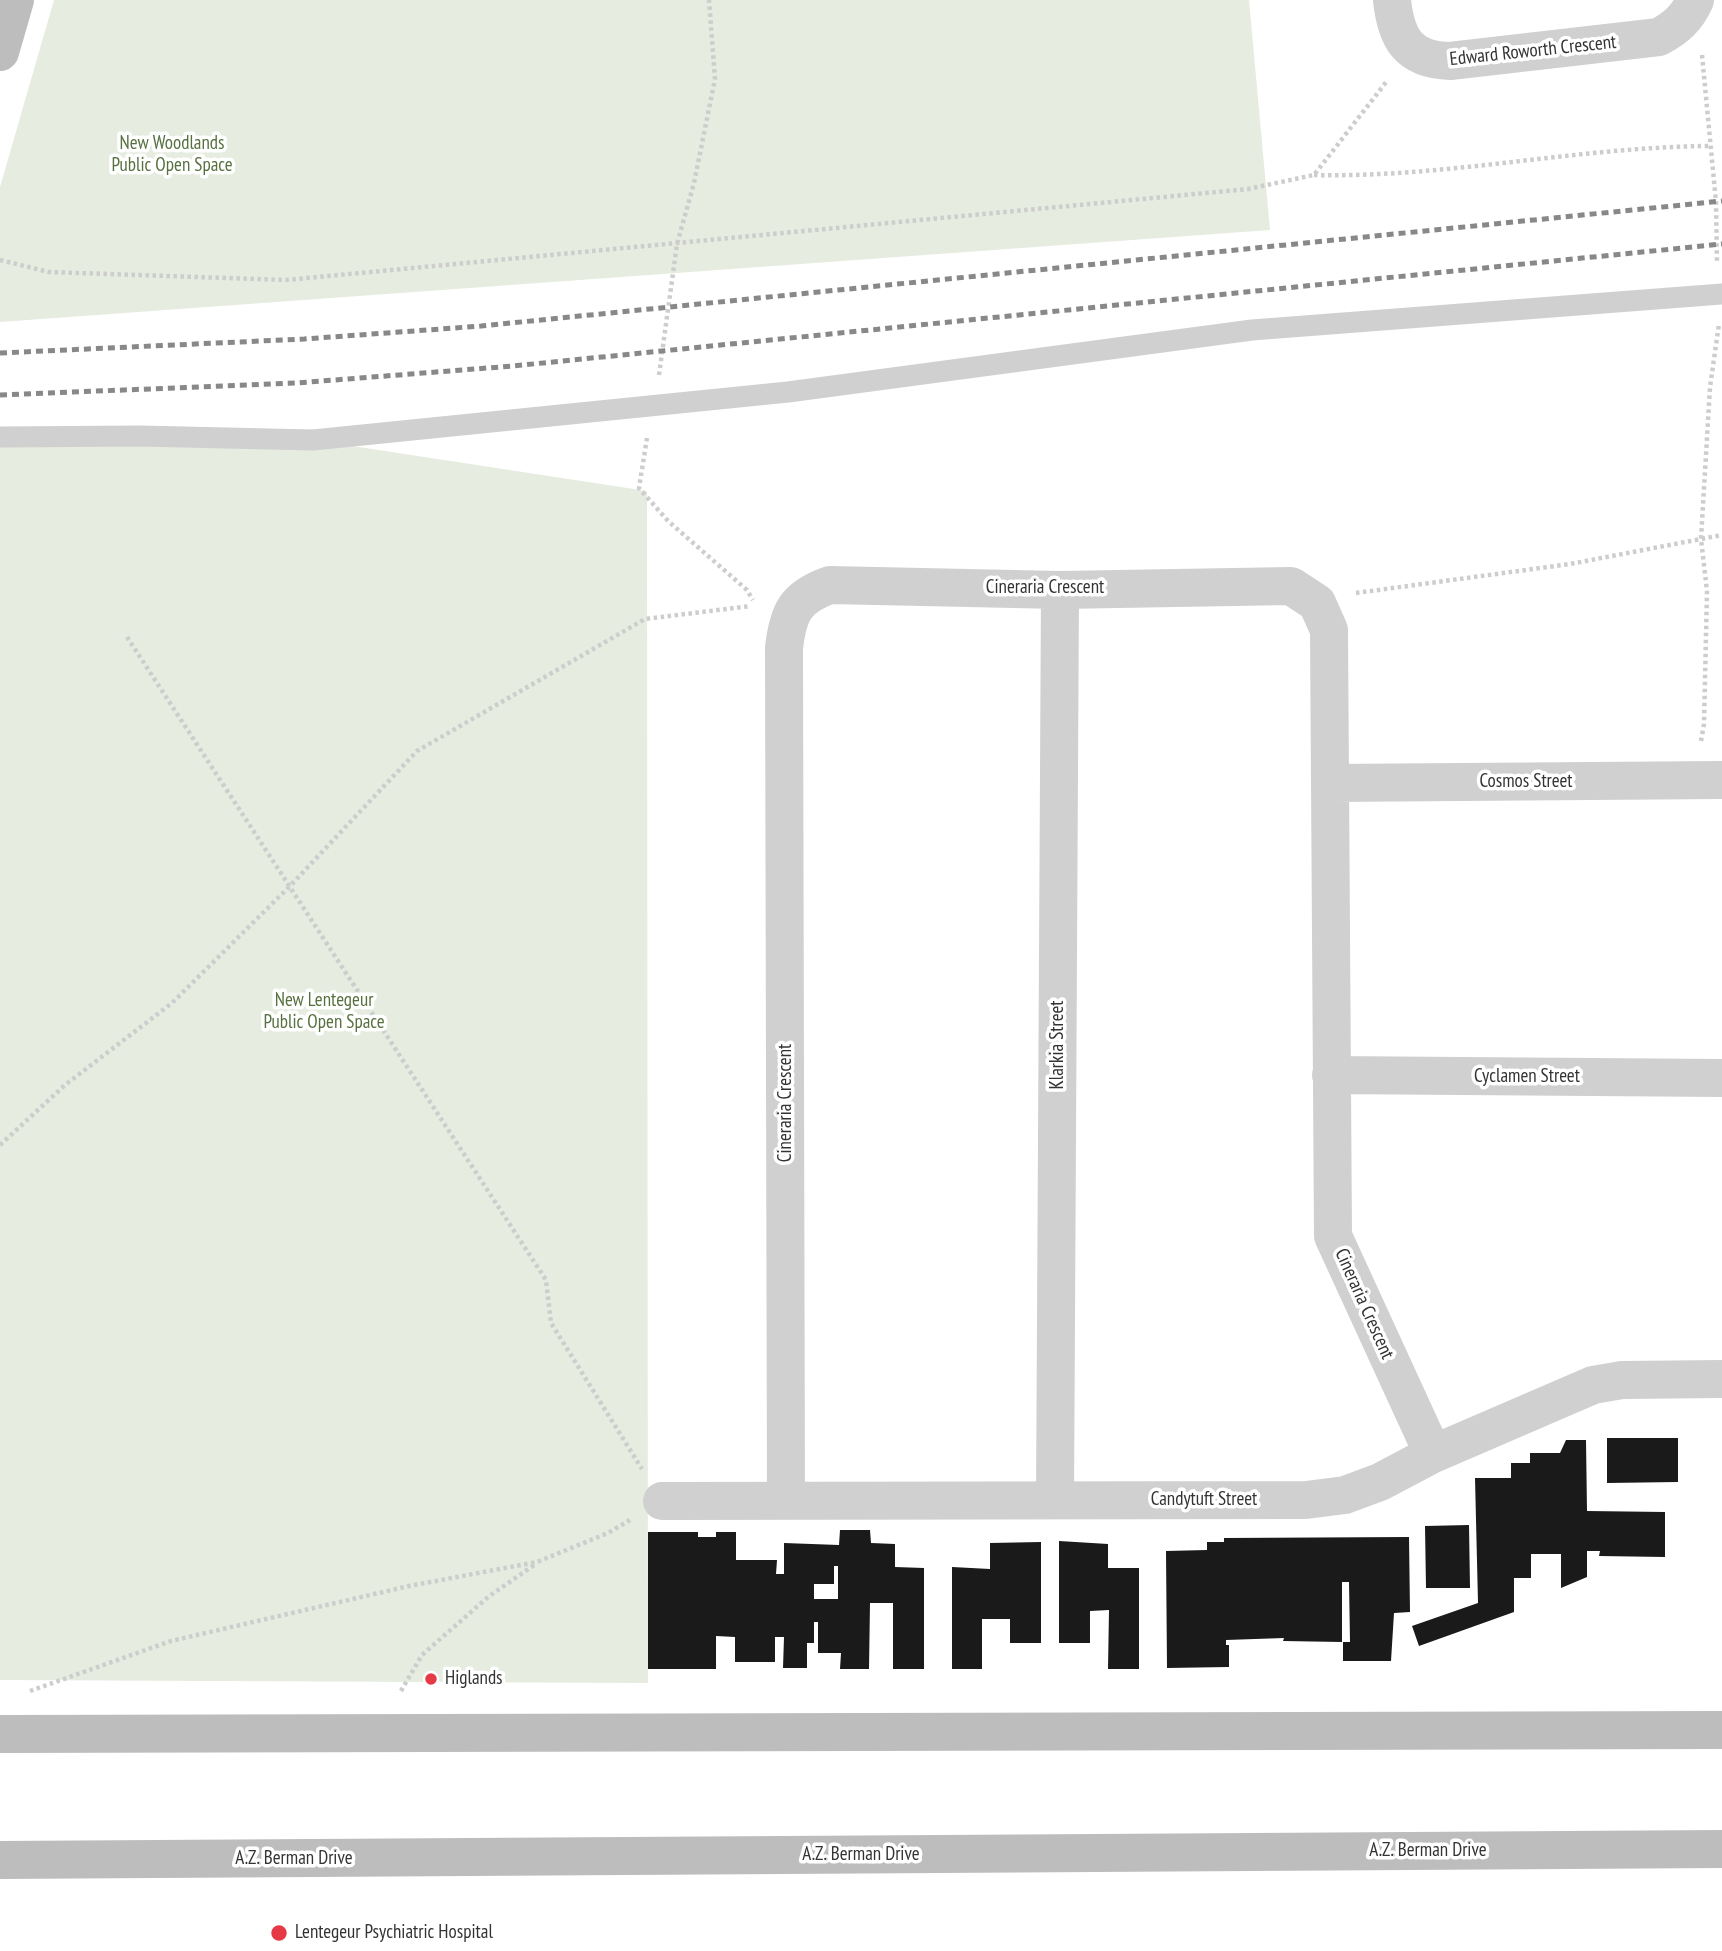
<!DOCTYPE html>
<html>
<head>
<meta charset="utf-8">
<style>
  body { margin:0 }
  canvas { display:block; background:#fff }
</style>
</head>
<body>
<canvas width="1722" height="1951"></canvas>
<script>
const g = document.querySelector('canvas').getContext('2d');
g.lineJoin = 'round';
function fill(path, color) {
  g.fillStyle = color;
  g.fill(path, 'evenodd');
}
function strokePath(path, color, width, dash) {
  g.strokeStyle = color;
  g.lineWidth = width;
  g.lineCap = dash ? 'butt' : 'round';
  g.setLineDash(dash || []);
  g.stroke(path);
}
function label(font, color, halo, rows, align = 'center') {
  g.font = font + ' "PT Sans Narrow",sans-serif';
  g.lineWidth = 7;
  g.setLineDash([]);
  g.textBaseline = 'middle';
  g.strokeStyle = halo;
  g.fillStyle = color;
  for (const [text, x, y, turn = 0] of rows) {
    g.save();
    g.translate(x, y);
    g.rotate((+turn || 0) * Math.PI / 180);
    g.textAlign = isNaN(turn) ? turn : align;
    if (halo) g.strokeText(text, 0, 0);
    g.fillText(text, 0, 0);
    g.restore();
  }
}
fill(new Path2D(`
  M54,0H1249L1270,230L0,322V187Z
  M0,437L313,440L647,491L648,1683L0,1680Z`), '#e6ecdf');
fill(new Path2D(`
  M1607,1438H1678V1482L1607,1483Z
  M1566,1440H1586L1587,1511L1665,1512V1557L1599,1556L1600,1551H1587V1577L1561,1588V1554H1531V1578H1514V1612L1419,1646L1412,1626L1478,1603L1475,1478H1511V1463H1530V1453H1560Z
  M1469,1525L1470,1588H1426L1425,1526Z
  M840,1530H870L871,1543L895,1544V1567L924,1568V1669H893V1603H870L869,1669H840L841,1653H818V1622H814V1643H807V1668H783L784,1637H775V1662H735V1637L716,1636V1669H648V1532H698V1537H716V1532H736V1560H777L776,1574H784V1543L839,1545ZM834,1566H838V1599H814V1584H834Z
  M1409,1537L1410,1612L1394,1613L1391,1661H1343V1642H1350L1349,1582H1342V1642L1283,1641L1284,1638L1226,1640V1645H1229V1667L1167,1668L1166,1551L1207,1550V1542H1224V1538Z
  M1059,1541L1108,1544V1568H1139V1669H1108L1109,1610L1090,1611V1643H1059Z
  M1041,1542V1643H1010V1619H982V1669H952V1567L990,1569V1543Z`), '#1a1a1a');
strokePath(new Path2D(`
  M1702,55L1716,202L1717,263
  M1314,175C1447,178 1577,147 1710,146
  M0,260L49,272L286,280L1248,189L1314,175L1387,81
  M659,375L677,244L694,183L715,79L709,0
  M647,438L639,488L668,521L747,590L753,600
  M1356,593L1570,564L1722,535
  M127,637L546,1280L551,1323L642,1469
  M1701,741L1704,724L1707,591L1701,539L1710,387L1719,324
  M0,1145L65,1085L172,1003L291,885L417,751L645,619L751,606
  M30,1691L171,1641L409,1586L537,1562L608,1533L630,1520
  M401,1691L422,1655L488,1597L534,1565`), '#cdcdcd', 4.5, [3.5, 3.5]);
strokePath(new Path2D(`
  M0,437L140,436L313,440L788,392L1252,330L1722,294`), '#d0d0d0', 21);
strokePath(new Path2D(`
  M1392,0C1396,38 1408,60 1450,61L1659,37C1677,27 1687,18 1695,0
  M1330,783L1722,780
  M1331,1075L1722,1078
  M786,1500L784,648C788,613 795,597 830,585L1060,590L1291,586L1317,603L1329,630L1333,1236L1433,1454
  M1055,1500L1060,590
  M662,1501L1306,1500L1345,1495L1380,1482L1433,1454L1593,1385L1622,1380L1722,1379`), '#d0d0d0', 38);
strokePath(new Path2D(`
  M0,52L15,0
  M0,1734L1722,1730
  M0,1860L1722,1849`), '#bdbdbd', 38);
strokePath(new Path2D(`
  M0,353L304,339L481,326L1722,201
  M0,395L296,383L513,366L1722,244`), '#888', 5, [7, 5]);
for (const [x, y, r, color] of [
  [431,1679,7,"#e63946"],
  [279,1933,9,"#e63946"]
]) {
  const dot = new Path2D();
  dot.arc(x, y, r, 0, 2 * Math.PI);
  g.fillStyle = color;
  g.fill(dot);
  strokePath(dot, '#fff', 2.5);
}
label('19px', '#333', '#fff', [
  ["Edward Roworth Crescent",1533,51,-6],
  ["Cineraria Crescent",1045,588],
  ["Cosmos Street",1526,782],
  ["Klarkia Street",1058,1045,-90],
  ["Cyclamen Street",1527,1077],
  ["Cineraria Crescent",786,1103,-90],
  ["Cineraria Crescent",1364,1304,66],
  ["Candytuft Street",1204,1500],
  ["A.Z. Berman Drive",1428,1851],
  ["A.Z. Berman Drive",861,1855],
  ["A.Z. Berman Drive",294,1859]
]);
label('19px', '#56703f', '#fff', [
  ["New Woodlands",172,144],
  ["Public Open Space",172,166],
  ["New Lentegeur",324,1001],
  ["Public Open Space",324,1023]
]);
label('19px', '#333', '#fff', [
  ["Higlands",445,1679],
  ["Lentegeur Psychiatric Hospital",295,1933]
], 'left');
</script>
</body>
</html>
